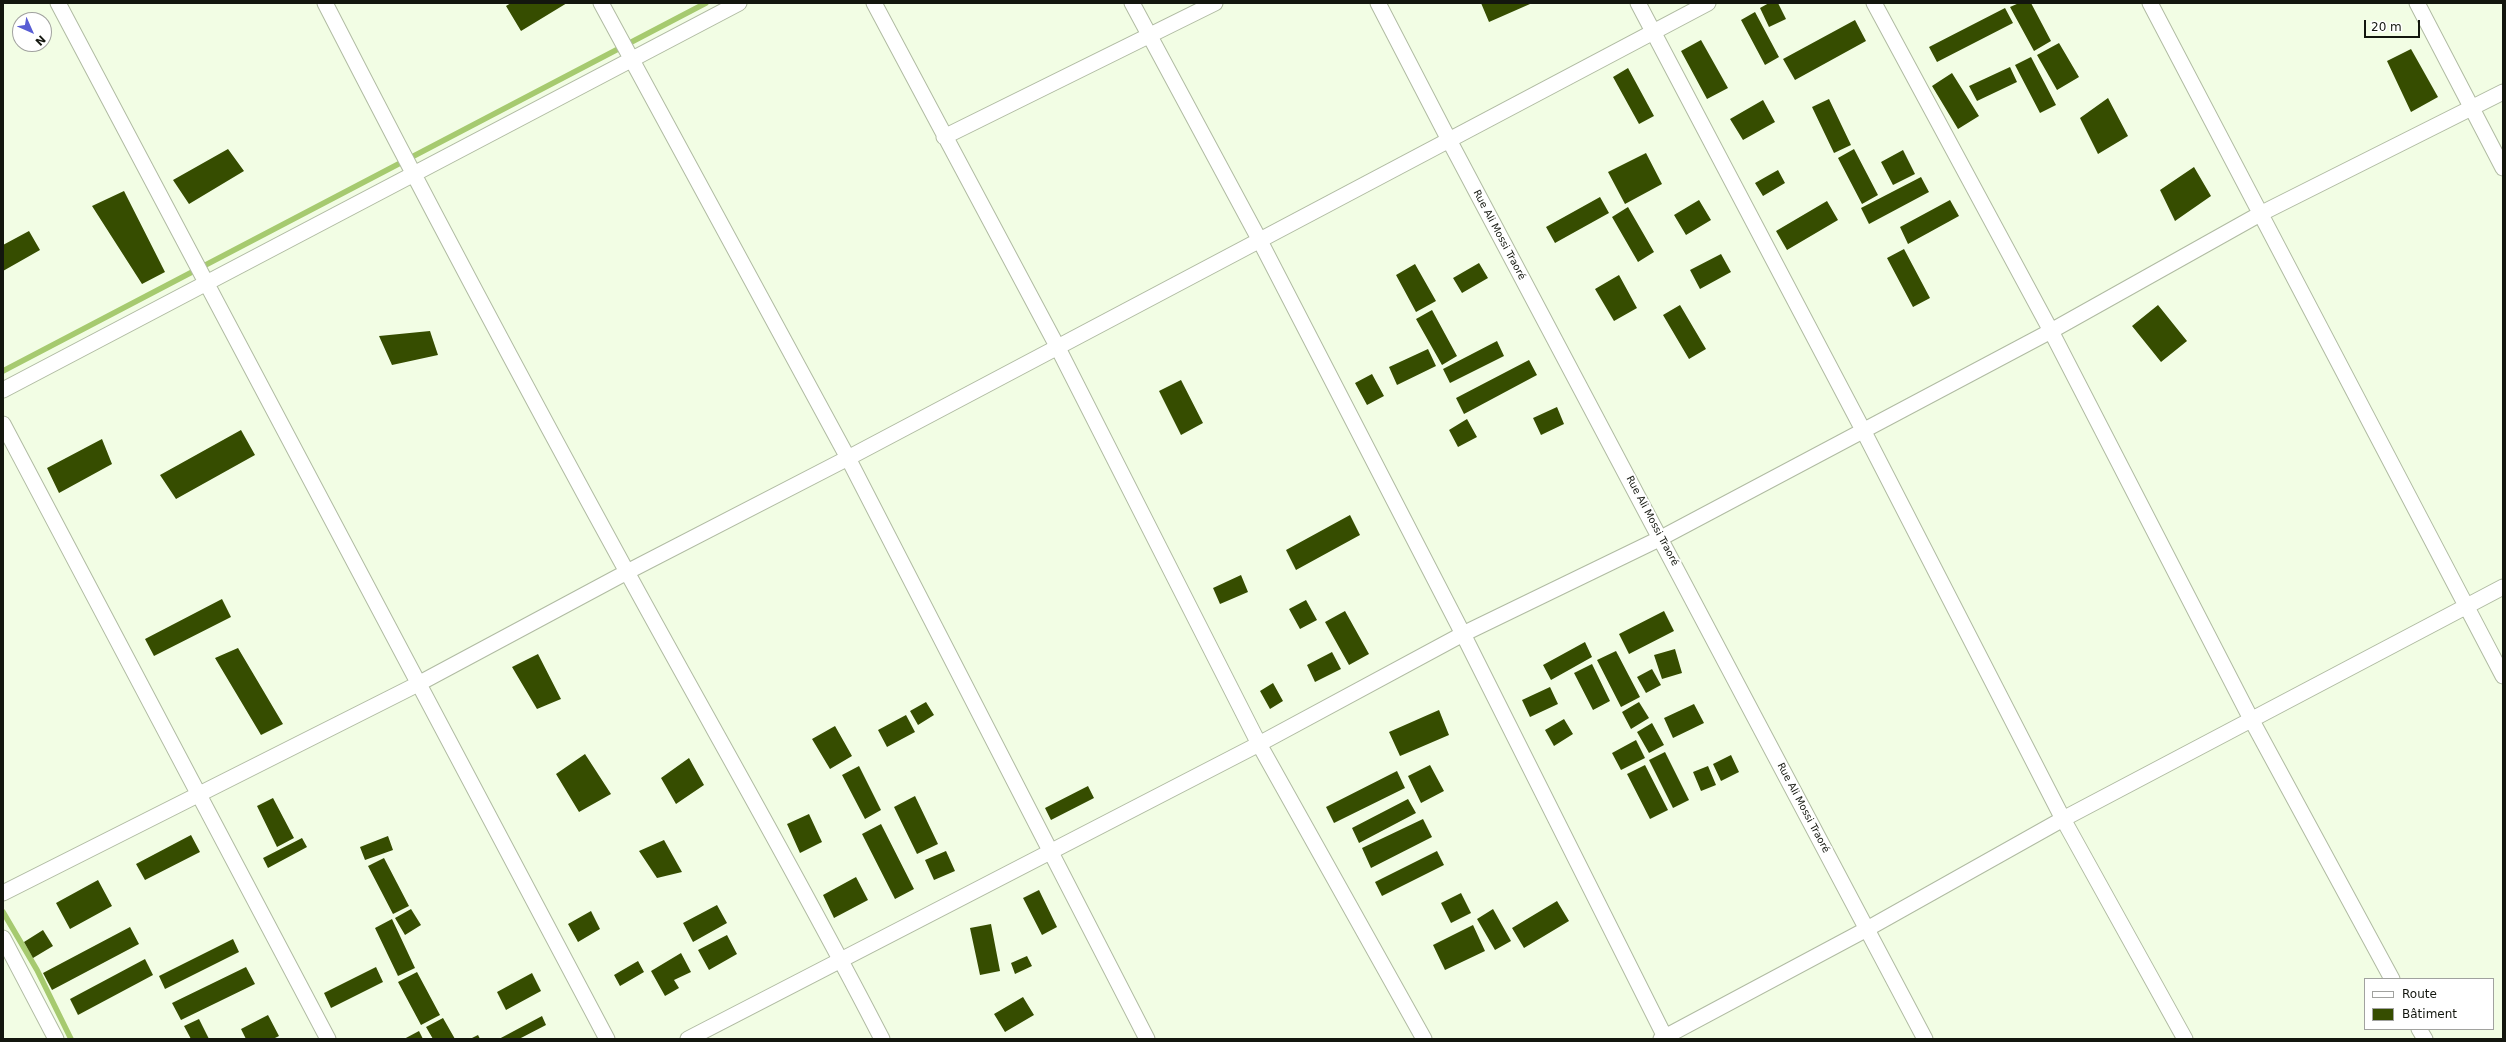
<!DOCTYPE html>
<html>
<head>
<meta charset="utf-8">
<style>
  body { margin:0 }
  #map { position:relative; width:2506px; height:1042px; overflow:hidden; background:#f2fde4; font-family:"DejaVu Sans",sans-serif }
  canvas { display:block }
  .frame { position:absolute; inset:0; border:4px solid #13160e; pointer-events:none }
  .legend { position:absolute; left:2364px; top:978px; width:130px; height:52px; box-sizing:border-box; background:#fff; border:1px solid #a1a29f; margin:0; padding:5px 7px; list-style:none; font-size:12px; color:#13160e }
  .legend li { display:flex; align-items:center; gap:8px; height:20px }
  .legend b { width:20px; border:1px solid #a1a29f }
  .north { position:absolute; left:12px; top:12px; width:40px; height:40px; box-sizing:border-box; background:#fff; border:1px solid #a1a29f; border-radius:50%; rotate:135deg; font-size:11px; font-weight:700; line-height:16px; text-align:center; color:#13160e }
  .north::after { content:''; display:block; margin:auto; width:14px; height:18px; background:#585dd4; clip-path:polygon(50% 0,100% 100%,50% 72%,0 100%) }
  .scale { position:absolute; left:2364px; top:20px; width:56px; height:18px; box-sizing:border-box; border:2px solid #13160e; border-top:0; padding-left:5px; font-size:12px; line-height:14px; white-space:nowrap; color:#13160e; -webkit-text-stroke:3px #fff; paint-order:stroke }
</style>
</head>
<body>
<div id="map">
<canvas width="2506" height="1042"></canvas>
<div class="frame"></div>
<ul class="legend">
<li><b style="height:5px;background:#fff"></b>Route</li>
<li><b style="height:11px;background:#364d00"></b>Bâtiment</li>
</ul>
<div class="north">N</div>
<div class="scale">20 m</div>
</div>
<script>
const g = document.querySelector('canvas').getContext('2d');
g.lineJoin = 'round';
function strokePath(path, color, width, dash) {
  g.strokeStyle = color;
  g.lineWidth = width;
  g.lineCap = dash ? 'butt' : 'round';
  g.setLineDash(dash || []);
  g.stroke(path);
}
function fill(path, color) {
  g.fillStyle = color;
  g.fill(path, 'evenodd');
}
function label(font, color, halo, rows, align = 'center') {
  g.font = font + ' "DejaVu Sans",sans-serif';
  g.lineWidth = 4;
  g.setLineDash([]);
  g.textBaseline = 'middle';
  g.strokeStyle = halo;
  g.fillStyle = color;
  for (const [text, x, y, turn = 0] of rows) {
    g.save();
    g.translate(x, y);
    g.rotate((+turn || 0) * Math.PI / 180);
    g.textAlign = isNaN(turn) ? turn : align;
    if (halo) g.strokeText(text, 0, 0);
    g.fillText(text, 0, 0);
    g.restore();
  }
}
strokePath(new Path2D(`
  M3,371L706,3
  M3,912L37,970L71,1039`), '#a6ca6f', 5.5);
fill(new Path2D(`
  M511,3H567L521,31L506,6Z
  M1481,3H1529L1530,4L1489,22Z
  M1769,3H1778L1786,19L1769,27L1760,8Z
  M2019,3H2031L2051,41L2034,51L2010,7Z
  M2005,8L2013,23L1937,62L1929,47Z
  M1755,12L1779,57L1765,65L1741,20Z
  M1855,20L1866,41L1795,80L1783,59Z
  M1701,40L1728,88L1707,99L1681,51Z
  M2059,43L2079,77L2057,90L2037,55Z
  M2411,49L2438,97L2411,112L2387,61Z
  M2031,57L2056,105L2040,113L2015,65Z
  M2010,67L2017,82L1977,101L1969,86Z
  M1628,68L1654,116L1639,124L1613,77Z
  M1952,73L1979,116L1958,129L1932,86Z
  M2108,98L2128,136L2098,154L2080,118Z
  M1829,99L1851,145L1834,153L1812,107Z
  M1763,100L1775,122L1743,140L1730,119Z
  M228,149L244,171L189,204L173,180Z
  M1854,149L1878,195L1862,204L1838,158Z
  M1903,150L1915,174L1893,185L1881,162Z
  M1646,153L1662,184L1625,204L1608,172Z
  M2194,167L2211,196L2175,221L2160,190Z
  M1778,170L1785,183L1763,196L1755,183Z
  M1921,177L1929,192L1869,224L1861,208Z
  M124,191L165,272L142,284L92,206Z
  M1600,197L1609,213L1555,243L1546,227Z
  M1699,200L1711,220L1686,235L1674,215Z
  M1950,200L1959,216L1908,244L1900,227Z
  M1827,201L1838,220L1787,250L1776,231Z
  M1628,207L1654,252L1638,262L1612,217Z
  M29,231L40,250L3,271V245Z
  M1904,249L1930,298L1913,307L1887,258Z
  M1721,254L1731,272L1700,289L1690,270Z
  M1479,263L1488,278L1462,293L1453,278Z
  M1415,264L1436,301L1416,312L1396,275Z
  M1619,275L1637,308L1614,321L1595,289Z
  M1680,305L1706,349L1689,359L1663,315Z
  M2158,305L2187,341L2161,362L2132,326Z
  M1432,310L1457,356L1442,365L1416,319Z
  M430,331L438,355L392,365L379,336Z
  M1497,341L1504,356L1450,383L1443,369Z
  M1428,349L1436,366L1397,385L1389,367Z
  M1529,360L1537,375L1464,414L1456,398Z
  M1372,374L1384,396L1367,405L1355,383Z
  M1181,380L1203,423L1181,435L1159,391Z
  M1557,407L1564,424L1541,435L1533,418Z
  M1467,419L1477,437L1458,447L1449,430Z
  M241,430L255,455L176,499L160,475Z
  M102,439L112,464L59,493L47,468Z
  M1350,515L1360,535L1296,570L1286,550Z
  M1241,575L1248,592L1220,604L1213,588Z
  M222,599L231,617L154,656L145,639Z
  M1306,600L1317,620L1300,629L1289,609Z
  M1345,611L1369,654L1349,665L1325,622Z
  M1664,611L1674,631L1629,654L1619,634Z
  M1585,642L1592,657L1551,680L1543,665Z
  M238,648L283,724L261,735L215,658Z
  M1675,649L1682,673L1662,679L1654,655Z
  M1616,651L1640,697L1621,707L1597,660Z
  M1332,652L1341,669L1315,682L1307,665Z
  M538,654L561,699L537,709L512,667Z
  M1592,664L1610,701L1593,710L1574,673Z
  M1652,669L1661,685L1646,693L1637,677Z
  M1273,683L1283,701L1270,709L1260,691Z
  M1550,687L1558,704L1530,717L1522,700Z
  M926,702L934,715L918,725L910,711Z
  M1639,702L1649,718L1631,729L1622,712Z
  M1694,704L1704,723L1673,738L1664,718Z
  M1439,710L1449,735L1400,756L1389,732Z
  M906,715L915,732L887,747L878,730Z
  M1564,719L1573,734L1554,746L1545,730Z
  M1652,723L1664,745L1649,753L1637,732Z
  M835,726L852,756L830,769L812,739Z
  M1636,740L1645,758L1621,770L1612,753Z
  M1665,752L1689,800L1673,808L1649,760Z
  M585,754L611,794L579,812L556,774Z
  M1731,755L1739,772L1721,781L1713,764Z
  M689,758L704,785L676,804L661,778Z
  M1430,765L1444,791L1421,803L1408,776Z
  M1645,765L1668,810L1650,819L1627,774Z
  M859,766L881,810L865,819L842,775Z
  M1708,766L1716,785L1701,791L1693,772Z
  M1397,771L1405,788L1334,823L1326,807Z
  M1088,786L1094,798L1051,820L1045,808Z
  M915,796L938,844L917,854L894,807Z
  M273,798L294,838L277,847L257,806Z
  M1408,799L1416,813L1359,843L1352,828Z
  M809,814L822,842L800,853L787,824Z
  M1423,819L1432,837L1371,868L1362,848Z
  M881,824L914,889L895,899L862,834Z
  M191,835L200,852L145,880L136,864Z
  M388,836L393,850L365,860L360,847Z
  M302,838L307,847L268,868L263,858Z
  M664,840L682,872L657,878L639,851Z
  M946,851L955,871L934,880L925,860Z
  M1437,851L1444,865L1382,896L1375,882Z
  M384,858L409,906L393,914L368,866Z
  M856,877L868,900L834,918L823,895Z
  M98,880L112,906L70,929L56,903Z
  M1039,890L1057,927L1042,935L1023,898Z
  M1461,893L1471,913L1451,923L1441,903Z
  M1557,901L1569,921L1524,948L1512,928Z
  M717,905L727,923L693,942L683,923Z
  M411,909L421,925L405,935L395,918Z
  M1493,909L1511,941L1495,950L1477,919Z
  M591,911L600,929L578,942L568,924Z
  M392,919L415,968L398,976L375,928Z
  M991,924L1000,971L980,975L970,928Z
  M1473,925L1485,951L1445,970L1433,945Z
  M130,927L139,944L52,990L43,973Z
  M43,930L53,946L33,958L24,942Z
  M727,935L737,954L709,970L698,950Z
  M233,939L239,952L165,989L159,976Z
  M681,953L691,972L674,980L679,988L665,996L651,971Z
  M1027,956L1032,966L1015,974L1011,963Z
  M145,959L153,975L78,1015L70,999Z
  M638,961L644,972L620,986L614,975Z
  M246,967L255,984L181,1020L172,1003Z
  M376,967L383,982L331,1008L324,993Z
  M417,972L440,1015L421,1025L398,982Z
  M532,973L541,991L506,1010L497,992Z
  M1023,997L1034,1015L1005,1032L994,1014Z
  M268,1015L279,1036L273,1039H246L241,1029Z
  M542,1016L546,1025L519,1039H499Z
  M443,1018L455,1039H433L426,1027Z
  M199,1019L209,1039H191L184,1026Z
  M419,1031L423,1039H404Z
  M478,1035L480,1039H470Z`), '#364d00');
const minor = new Path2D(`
  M58,3L607,1039
  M325,3C423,194 524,384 627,572C712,728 801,881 882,1039
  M601,3L848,458L1147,1039
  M874,3L1057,346L1259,744L1424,1039
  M1132,3L1259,239L1463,634L1666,1039
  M1378,3L1449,140L1925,1039
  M1638,3L1863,430L2063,819L2185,1039
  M1874,3L2051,331L2251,719L2392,979
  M2150,3L2503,676
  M2417,3L2503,168
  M944,137L1215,3
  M3,390L739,3
  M3,424L328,1039
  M3,893L418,684L627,572L848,458L1708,3
  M3,938L56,1039
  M2419,1029L2425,1039
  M688,1039L1259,744L1463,634L1661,538L2051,331L2260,214L2503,92
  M1661,1039L1867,929L2063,819L2503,587`);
strokePath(minor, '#b0bba2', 17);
strokePath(minor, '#fff', 15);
label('10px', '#13160e', '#fff', [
  ["Rue Ali Mossi Traoré",1499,235,62],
  ["Rue Ali Mossi Traoré",1652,521,62],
  ["Rue Ali Mossi Traoré",1803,808,62]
]);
</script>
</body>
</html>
